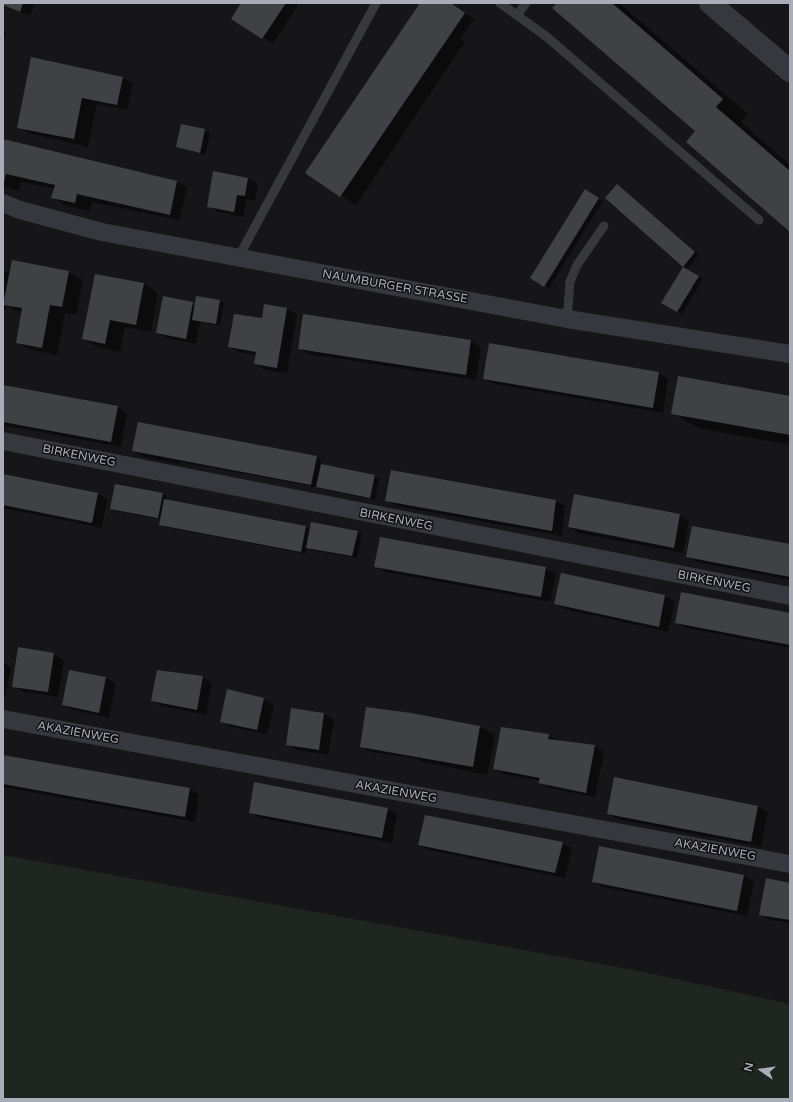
<!DOCTYPE html>
<html>
<head>
<meta charset="utf-8">
<style>
  body { margin:0 }
  #map { position:relative; width:793px; height:1102px; overflow:hidden; background:#161618; font-family:"Varela Round",sans-serif }
  canvas { display:block }
  .frame { position:absolute; inset:0; border:4px solid #a8adb8; pointer-events:none }
  .north { position:absolute; left:741px; top:1050px; width:40px; height:40px; -webkit-text-stroke:3px #111113; paint-order:stroke; rotate:283deg; font-size:11px; font-weight:700; line-height:16px; text-align:center; color:#a8adb8 }
  .north::after { content:''; display:block; margin:auto; width:14px; height:18px; background:#a8adb8; clip-path:polygon(50% 0,100% 100%,50% 72%,0 100%) }
</style>
</head>
<body>
<div id="map">
<canvas width="793" height="1102"></canvas>
<div class="frame"></div>
<div class="north">N</div>
</div>
<script>
const g = document.querySelector('canvas').getContext('2d');
g.lineJoin = 'round';
function fill(path, color) {
  g.fillStyle = color;
  g.fill(path, 'evenodd');
}
function strokePath(path, color, width, dash) {
  g.strokeStyle = color;
  g.lineWidth = width;
  g.lineCap = dash ? 'butt' : 'round';
  g.setLineDash(dash || []);
  g.stroke(path);
}
function label(font, color, halo, rows, align = 'center') {
  g.font = font + ' "Varela Round",sans-serif';
  g.lineWidth = 3;
  g.setLineDash([]);
  g.textBaseline = 'middle';
  g.strokeStyle = halo;
  g.fillStyle = color;
  for (const [text, x, y, turn = 0] of rows) {
    g.save();
    g.translate(x, y);
    g.rotate((+turn || 0) * Math.PI / 180);
    g.textAlign = isNaN(turn) ? turn : align;
    if (halo) g.strokeText(text, 0, 0);
    g.fillText(text, 0, 0);
    g.restore();
  }
}
fill(new Path2D(`
  M3,855L639,971L790,1004V1099H3Z`), '#1e261f');
fill(new Path2D(`
  M3,3H35L30,16L3,6Z
  M242,3H299L273,44L232,18Z
  M422,3H451L474,19L460,39L465,42L356,205L307,173Z
  M558,3H619L748,114L741,122L790,165V230L696,131Z
  M3,31L6,32L3,43Z
  M32,59L123,78L133,83L127,110L97,104L88,147L28,133L18,127Z
  M181,125L210,133L205,155L177,147Z
  M3,140L177,182L187,187L179,220L92,202L90,211L67,206L53,197L55,189L21,182L19,191L3,186Z
  M214,173L248,179L258,184L255,201L247,199L243,217L218,212L208,206Z
  M617,185L699,255L688,268L684,266Z
  M585,190L603,201L549,288L531,277Z
  M684,268L703,279L682,314L663,302Z
  M3,270L10,274L68,272L83,280L76,315L65,313L57,355L31,350L17,342L22,313L7,306L6,310H3Z
  M144,284L158,293L151,332L125,327L120,352L98,347L83,339Z
  M164,298L196,305L220,301L224,303L220,326L200,322L196,344L167,338L157,333Z
  M287,309L297,314L287,373L265,370L255,364L257,355L239,352L229,347L263,319Z
  M304,315L471,341L481,347L476,380L309,354L299,349Z
  M659,373L668,379L663,413L494,384L484,379Z
  M3,386L117,407L127,413L121,447L3,425Z
  M790,397V445L698,428L673,413Z
  M133,451L317,457L321,460L320,465L375,476L379,479L375,500L322,489L316,486V487L180,462V464L143,457Z
  M3,475L98,494L107,499L102,528L3,508Z
  M162,494L167,496L166,500L306,527L310,529L357,532L362,534L357,558L312,550L307,547L306,554L165,527L161,524V519L154,515L153,516L158,519L116,511L111,508Z
  M387,500L556,501L565,506L562,536L396,506Z
  M680,515L689,521L683,553L578,533L569,527Z
  M381,538L546,568L556,574L550,602L385,572L375,566Z
  M790,545V580L697,562L687,556Z
  M562,574L665,596L675,602L668,632L565,609L555,604Z
  M790,614V648L686,628L677,623Z
  M54,654L64,660L58,697L23,692L13,686Z
  M3,663L11,667L5,697H3Z
  M203,677L212,683L206,715L162,706L152,701Z
  M106,678L116,684L109,718L73,710L63,705Z
  M227,690L264,699L274,705L267,734L231,727L221,721Z
  M292,709L324,714L334,720L328,755L297,750L287,744Z
  M411,714L480,727L495,735L487,775L423,762L418,759L371,752L361,746Z
  M548,735L558,740L594,746L604,752L595,797L549,788L540,781L503,774L494,768Z
  M3,756L190,789L199,794L195,822L3,787Z
  M758,807L768,812L761,847L617,819L608,813Z
  M387,809L397,815L392,843L260,818L250,812Z
  M562,843L572,848L565,878L429,850L419,845Z
  M600,847L744,876L754,882L747,916L603,887L593,881Z
  M790,884V923L770,920L760,914Z`), '#0007');
fill(new Path2D(`
  M3,3H23L20,12L3,5Z
  M241,3H286L262,39L231,19Z
  M420,3H451L465,13L340,197L305,173Z
  M557,3H612L723,99L716,107L790,171V232L686,142L695,131L552,8Z
  M31,57L123,77L117,105L82,98L74,139L17,128Z
  M181,124L205,129L200,153L176,147Z
  M3,139L177,181L170,215L77,194L75,203L51,198L55,185L6,174L3,185Z
  M213,171L248,178L245,196L237,195L234,212L207,207Z
  M617,184L695,252L683,267L699,276L677,312L661,303L683,267L605,198Z
  M585,189L599,198L544,287L530,278Z
  M12,260L69,271L62,307L50,305L42,348L16,343L22,308L3,305Z
  M95,274L144,283L136,325L110,320L105,344L82,339Z
  M163,296L193,302L186,339L156,333Z
  M196,296L220,300L216,324L192,320Z
  M264,304L287,308L277,368L254,364L256,352L228,347L234,314L262,318Z
  M303,314L471,340L466,375L298,349Z
  M489,343L659,372L653,408L483,379Z
  M678,376L790,396V435L671,414Z
  M3,385L118,406L111,442L3,422Z
  M138,422L317,456L311,485L132,451Z
  M321,464L375,475L370,498L316,487Z
  M391,470L556,500L552,531L385,501Z
  M3,474L98,493L92,523L3,505Z
  M115,484L163,493L158,518L110,509Z
  M574,494L680,514L674,548L568,527Z
  M164,499L306,526L301,552L159,525Z
  M311,522L358,531L352,556L306,548Z
  M692,526L790,544V577L686,557Z
  M380,537L546,567L541,597L374,567Z
  M561,573L665,595L659,627L554,604Z
  M681,592L790,613V645L675,623Z
  M18,647L54,653L48,692L12,687Z
  M69,670L106,677L99,713L62,705Z
  M157,670L203,676L197,710L151,701Z
  M227,689L264,698L257,730L220,722Z
  M366,707L411,713L480,726L473,767L360,747Z
  M291,708L324,713L319,750L286,745Z
  M501,727L549,734L547,746L548,739L595,745L586,793L538,783L540,778L493,769Z
  M3,755L190,788L185,817L3,784Z
  M614,777L758,806L751,842L607,814Z
  M254,782L388,808L382,838L249,813Z
  M425,815L563,842L555,873L418,845Z
  M599,846L744,875L737,911L592,882Z
  M766,878L790,883V920L759,915Z`), '#404145');
strokePath(new Path2D(`
  M500,3L547,37L759,220
  M517,15L526,3
  M238,258L376,3
  M567,319L570,282L577,265L604,226`), '#37383d', 9);
strokePath(new Path2D(`
  M3,203L20,210L102,232L567,319L790,354
  M3,441L790,596
  M3,719L790,864`), '#37383d', 18);
strokePath(new Path2D(`
  M710,3L790,71`), '#37383d', 22);
label('12px', '#a8adb8', '#111113', [
  ["NAUMBURGER STRASSE",395,287,10],
  ["BIRKENWEG",79,456,11],
  ["BIRKENWEG",396,520,11],
  ["BIRKENWEG",714,582,11],
  ["AKAZIENWEG",78,733,10],
  ["AKAZIENWEG",396,792,10],
  ["AKAZIENWEG",715,850,10]
]);
</script>
</body>
</html>
